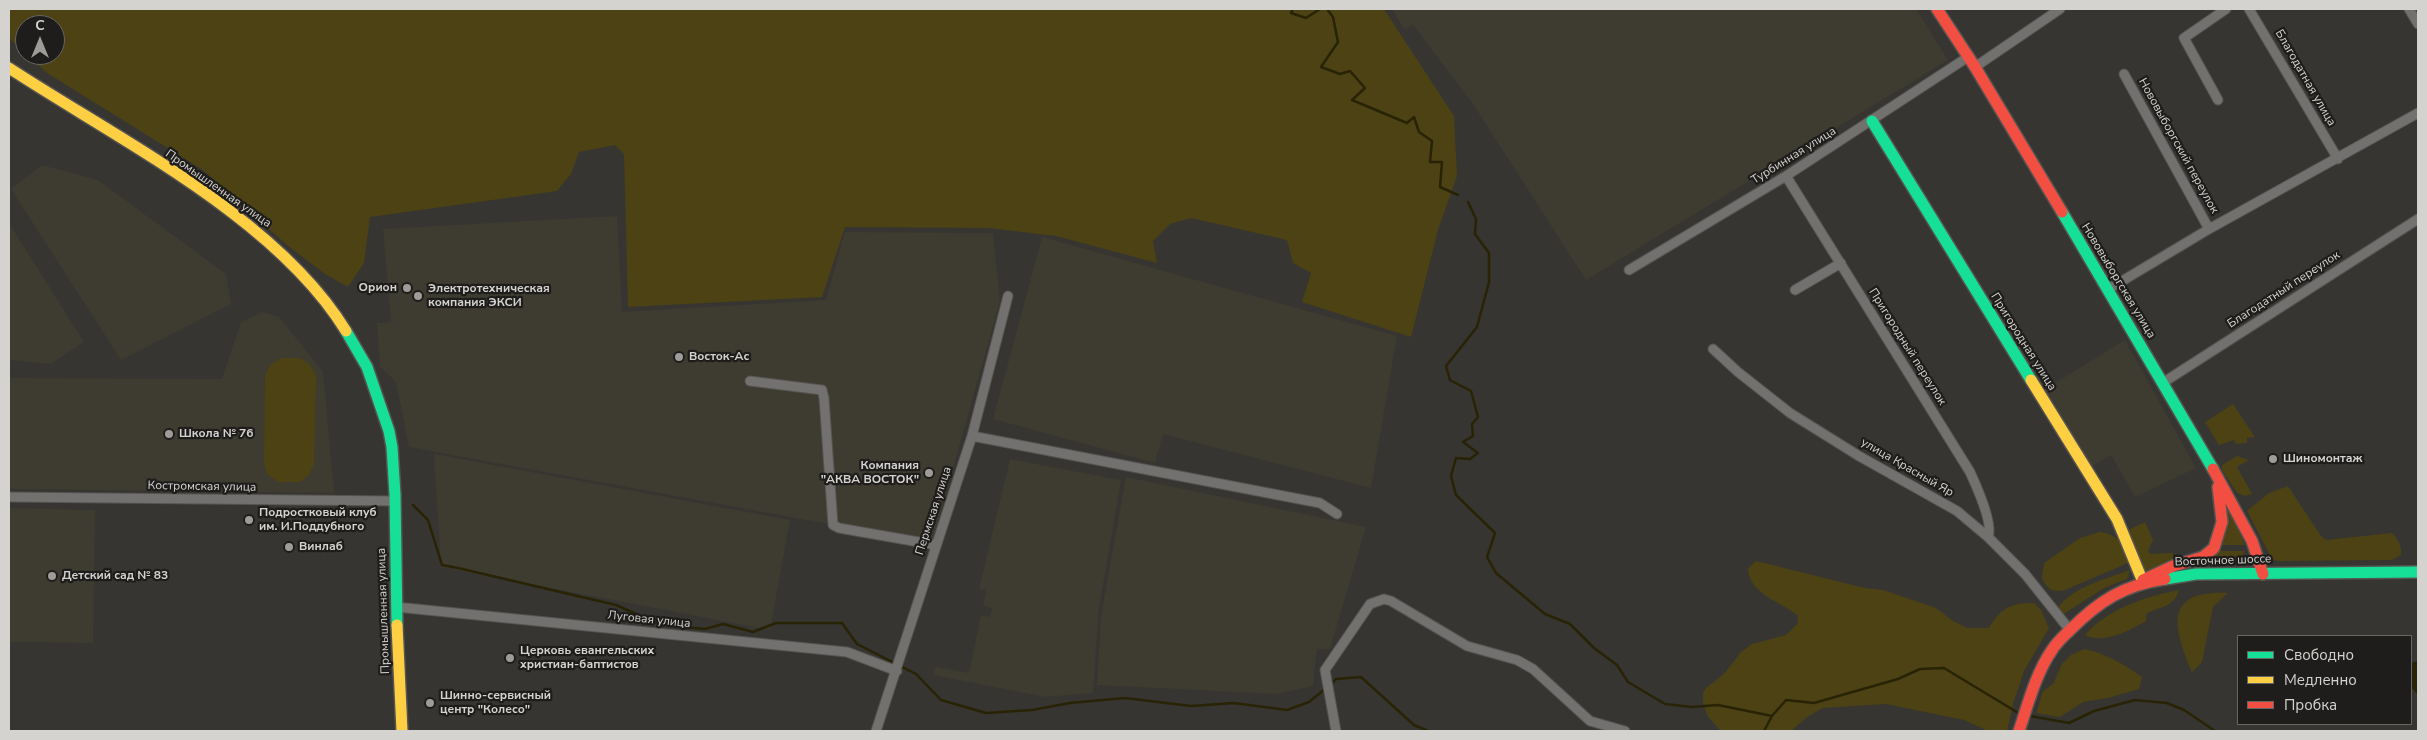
<!DOCTYPE html>
<html>
<head>
<meta charset="utf-8">
<style>
  body { margin:0 }
  #map { position:relative; width:2427px; height:740px; overflow:hidden; background:#363531; font-family:"Nunito Sans",sans-serif }
  canvas { display:block }
  .frame { position:absolute; inset:0; border:10px solid #d4d3d0; pointer-events:none }
  .legend { position:absolute; left:2237px; top:635px; width:175px; height:90px; box-sizing:border-box; background:#1e1d1b; border:1px solid #676663; margin:0; padding:6px 9px; list-style:none; font-size:15px; color:#d4d3d0 }
  .legend li { display:flex; align-items:center; gap:10px; height:25px }
  .legend b { width:25px; border:1px solid #676663 }
  .north { position:absolute; left:15px; top:15px; width:50px; height:50px; box-sizing:border-box; background:#1e1d1b; border:1px solid #676663; border-radius:50%; rotate:0deg; font-size:14px; font-weight:700; line-height:20px; text-align:center; color:#d4d3d0 }
  .north::after { content:''; display:block; margin:auto; width:18px; height:22px; background:#9d9c98; clip-path:polygon(50% 0,100% 100%,50% 72%,0 100%) }
</style>
</head>
<body>
<div id="map">
<canvas width="2427" height="740"></canvas>
<div class="frame"></div>
<ul class="legend">
<li><b style="height:6px;background:#16e098"></b>Свободно</li>
<li><b style="height:6px;background:#ffcf43"></b>Медленно</li>
<li><b style="height:6px;background:#f24e42"></b>Пробка</li>
</ul>
<div class="north">С</div>
</div>
<script>
const g = document.querySelector('canvas').getContext('2d');
g.lineJoin = 'round';
function fill(path, color) {
  g.fillStyle = color;
  g.fill(path, 'evenodd');
}
function strokePath(path, color, width, dash) {
  g.strokeStyle = color;
  g.lineWidth = width;
  g.lineCap = dash ? 'butt' : 'round';
  g.setLineDash(dash || []);
  g.stroke(path);
}
function label(font, color, halo, rows, align = 'center') {
  g.font = font + ' "Nunito Sans",sans-serif';
  g.lineWidth = 4.5;
  g.setLineDash([]);
  g.textBaseline = 'middle';
  g.strokeStyle = halo;
  g.fillStyle = color;
  for (const [text, x, y, turn = 0] of rows) {
    g.save();
    g.translate(x, y);
    g.rotate((+turn || 0) * Math.PI / 180);
    g.textAlign = isNaN(turn) ? turn : align;
    if (halo) g.strokeText(text, 0, 0);
    g.fillText(text, 0, 0);
    g.restore();
  }
}
fill(new Path2D(`
  M1392,9H1916L1948,60L1586,280L1473,104L1413,25L1404,29Z
  M42,165L98,180L226,274L231,304L121,360L11,189Z
  M617,216L622,312L826,300L845,232L993,233L1000,301L932,543L409,447L396,382L380,367L377,323L391,322L383,229Z
  M9,223L84,342L51,364L9,360Z
  M1042,237L1397,336L1371,488L1163,434L1155,463L993,419Z
  M263,312L279,317L323,372L334,493L9,489V378L222,379L241,322Z
  M2125,340L2196,468L2135,497L2111,455L2090,467L2042,391Z
  M434,454L790,520L770,630L441,567Z
  M1010,459L1121,480L1099,608L1093,693L1045,697L933,675L936,667L969,673L981,615L990,617L992,608L983,606L986,590L979,589Z
  M1126,477L1366,527L1330,649H1317L1313,686L1277,694L1097,685L1101,616Z
  M9,508L95,510L93,643L9,642Z`), '#3e3b30');
fill(new Path2D(`
  M9,9H1384L1454,116L1457,176L1438,230L1411,337L1302,302L1311,273L1293,263L1287,240L1191,218L1170,224L1153,241L1157,263L1056,236L988,228L845,227L822,297L628,307L624,154L615,145L579,152L571,174L557,191L370,217L364,263L348,287L325,274L287,245L203,170L47,73L27,55H55V25H25V53L9,38Z
  M281,358C300,358 308,356 316,376L314,464L309,475L300,482H278L267,474L264,462L265,376L270,365Z
  M2233,404L2255,437L2247,438V443L2236,444L2234,440L2219,445L2205,422Z
  M2237,456L2249,460L2237,467L2252,494L2245,496L2237,493L2222,470V465Z
  M2288,486L2321,536L2326,540L2392,533C2398,539 2402,546 2401,555L2392,560L2278,561L2272,559L2247,511L2269,493Z
  M2229,507L2245,545H2221Z
  M2145,522L2153,540L2148,551L2150,554L2173,553V562L2148,571L2143,569L2128,530Z
  M2100,532C2115,533 2130,547 2128,563L2065,590C2053,593 2047,589 2042,578L2044,563L2080,538Z
  M2219,551H2245L2239,560L2210,562Z
  M1756,561L1865,588L1883,590L1936,608L1953,621L1967,628H1989C1999,609 2012,602 2034,603L2041,610L2049,628L2024,671L2013,704L2007,731H1988L1964,720L1886,704L1822,708L1806,718L1791,731H1721L1708,717L1703,703V693L1706,688L1724,674L1741,652L1752,644L1786,635L1798,623V616C1782,602 1749,594 1748,569Z
  M2130,570L2127,579L2104,588L2062,615L2055,613C2067,588 2106,579 2130,570Z
  M2179,590C2174,608 2160,606 2146,614V621C2131,630 2103,645 2085,635C2107,609 2147,596 2179,590Z
  M2228,593L2213,607L2202,662L2192,672C2173,627 2163,590 2228,593Z
  M2084,649C2105,653 2124,664 2142,677L2139,689L2108,698L2083,702L2060,717L2036,713L2043,691L2053,684L2062,664L2071,655Z`), '#4c4214');
fill(new Path2D(`
  M2418,661V695L2411,687V663Z`), '#292306');
strokePath(new Path2D(`
  M1293,9L1291,13L1306,18L1320,9
  M1327,9L1333,17L1338,42L1321,67L1340,74L1350,71L1365,88L1352,100L1407,123L1414,117L1419,132L1432,141L1430,162H1442L1440,187L1458,195
  M1468,202L1476,219L1475,234L1489,253V282L1477,327L1446,366L1450,380L1471,391L1478,417L1472,424L1473,436L1463,442L1478,453L1470,459L1456,458L1451,476L1456,495L1495,533L1487,557L1496,573L1545,614L1570,624L1594,648L1617,665L1628,682L1665,704L1692,707L1718,705L1772,716L1786,700L1814,703L1898,679L1920,669L1944,668L2020,714
  M413,505L428,520L442,565L458,568L616,605L654,622L684,627L705,629L723,624L753,632L776,623H842L857,644L916,674L941,700L986,713L1032,710L1070,703L1125,698L1191,706L1234,703L1287,710L1309,702L1325,689
  M1330,685L1336,679L1361,677L1414,725L1428,731
  M2030,716L2069,723L2094,711L2135,700L2167,703L2184,710L2215,731
  M1764,731L1772,716`), '#292306', 2.5);
const street = new Path2D(`
  M2249,9L2338,159
  M2409,9L2418,24
  M1975,67L2060,9
  M2124,74L2209,229
  M2218,100L2184,38L2226,9
  M1786,176L1970,472C1976,485 1994,524 1988,537
  M1629,270L1786,176L1968,57
  M1795,290L1841,263
  M2107,290L2209,229L2418,113
  M1713,349L1738,372L1790,413L1859,456L1957,511L1988,537L2025,574L2069,629
  M750,381L822,390L824,398L833,525L839,528L936,545
  M2164,382L2418,219
  M972,436L1320,503L1337,514
  M9,497L395,501
  M396,607L847,652L897,671
  M876,731L972,436L1008,296
  M1336,731L1325,670L1370,604L1384,599L1391,601L1467,646L1517,660L1533,669L1590,721L1625,731`);
const fast = new Path2D(`
  M1872,121L2031,380
  M2062,212L2213,469
  M346,331L367,367L389,431L392,447L395,495L397,625
  M2165,579L2196,574L2418,572`);
const slow = new Path2D(`
  M9,68C119,140 277,218 346,331
  M2031,380L2117,519L2143,582
  M397,625L402,731`);
const jam = new Path2D(`
  M1937,9L1975,67L2062,212
  M2213,469L2252,541L2263,574
  M2143,580L2173,566L2203,557L2214,548L2222,522L2218,487
  M2019,731C2028,704 2036,673 2052,650C2057,642 2064,636 2070,630C2099,601 2124,585 2165,579`);
strokePath(street, '#555451', 11);
strokePath(fast, '#555451', 14);
strokePath(slow, '#555451', 14);
strokePath(jam, '#555451', 14);
strokePath(street, '#72716f', 9);
strokePath(fast, '#16e098', 11);
strokePath(slow, '#ffcf43', 11);
strokePath(jam, '#f24e42', 11);
for (const [x, y, r, color] of [
  [407,288,5,"#9d9c98"],
  [418,296,5,"#9d9c98"],
  [679,357,5,"#9d9c98"],
  [169,434,5,"#9d9c98"],
  [2273,459,5,"#9d9c98"],
  [929,473,5,"#9d9c98"],
  [249,520,5,"#9d9c98"],
  [289,547,5,"#9d9c98"],
  [52,576,5,"#9d9c98"],
  [510,658,5,"#9d9c98"],
  [430,703,5,"#9d9c98"]
]) {
  const dot = new Path2D();
  dot.arc(x, y, r, 0, 2 * Math.PI);
  g.fillStyle = color;
  g.fill(dot);
  strokePath(dot, '#1e1d1b', 2);
}
label('12px', '#d4d3d0', '#1e1d1b', [
  ["Благодатная улица",2305,78,60],
  ["Нововыборгский переулок",2178,146,61],
  ["Турбинная улица",1794,156,-32],
  ["Промышленная улица",218,189,35],
  ["Нововыборгская улица",2118,281,59],
  ["Благодатный переулок",2284,290,-33],
  ["Пригородная улица",2023,342,58],
  ["Пригородный переулок",1907,347,58],
  ["улица Красный Яр",1907,468,30],
  ["Костромская улица",202,487,1],
  ["Пермская улица",934,511,-72],
  ["Восточное шоссе",2223,561,-2],
  ["Промышленная улица",384,611,-92],
  ["Луговая улица",649,620,6]
]);
label('bold 12px', '#d4d3d0', '#1e1d1b', [
  ["Орион",397,288,"right"],
  ["Электротехническая",428,289],
  ["компания ЭКСИ",428,303],
  ["Восток-Ас",689,357],
  ["Школа № 76",179,434],
  ["Шиномонтаж",2283,459],
  ["Компания",919,466,"right"],
  ["\"АКВА ВОСТОК\"",919,480,"right"],
  ["Подростковый клуб",259,513],
  ["им. И.Поддубного",259,527],
  ["Винлаб",299,547],
  ["Детский сад № 83",62,576],
  ["Церковь евангельских",520,651],
  ["христиан-баптистов",520,665],
  ["Шинно-сервисный",440,696],
  ["центр \"Колесо\"",440,710]
], 'left');
</script>
</body>
</html>
